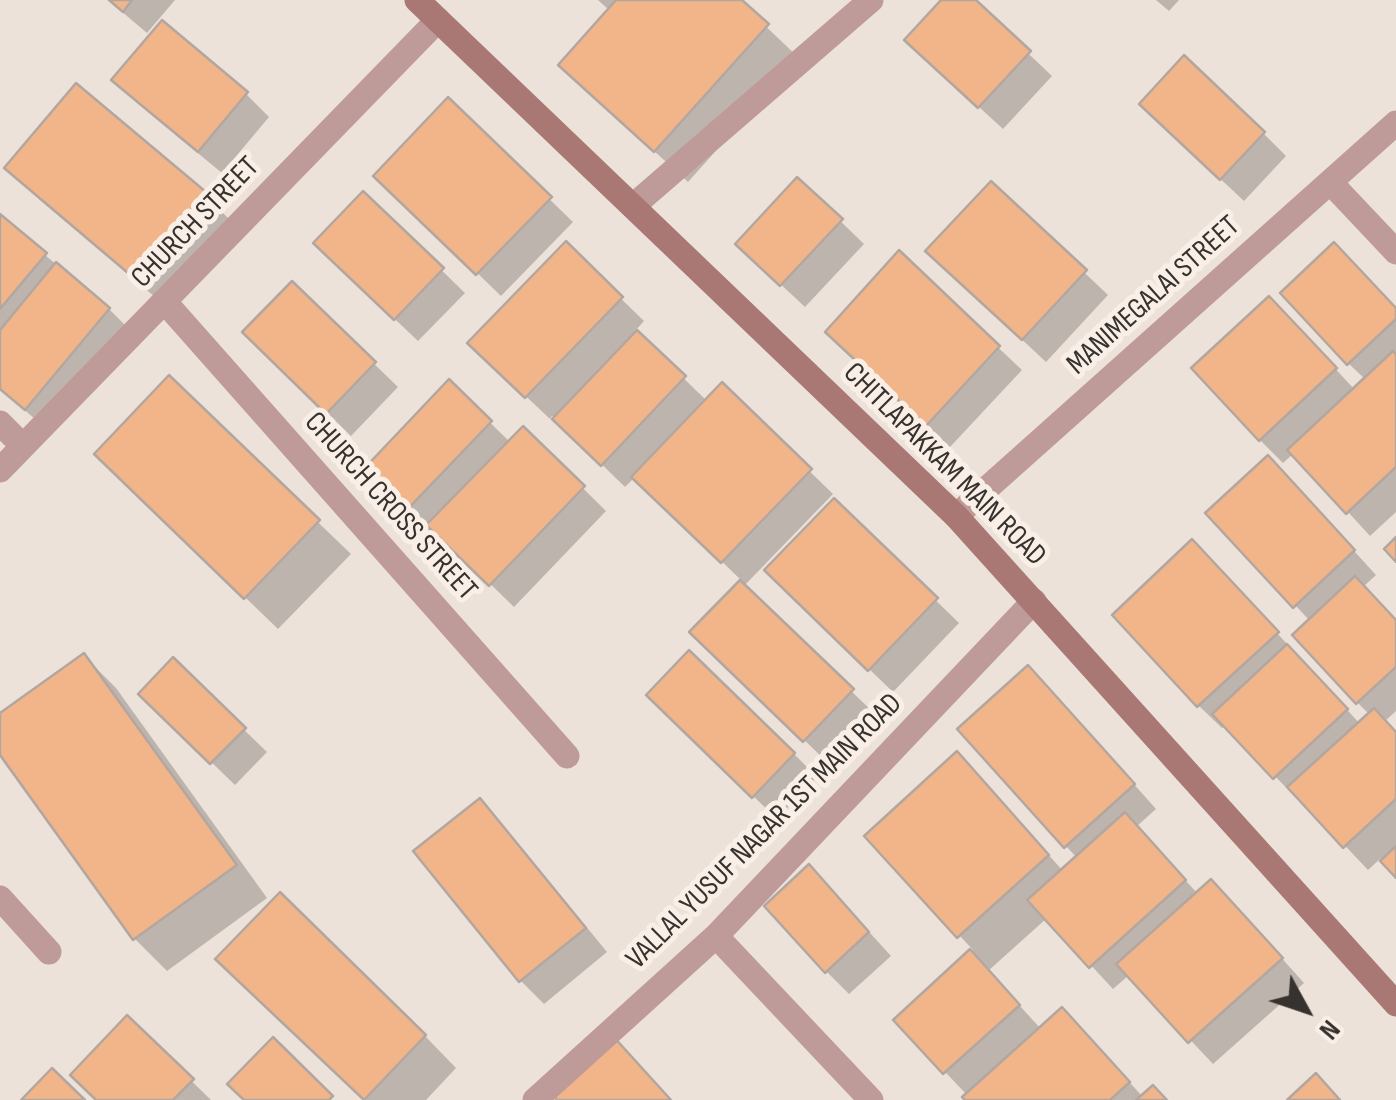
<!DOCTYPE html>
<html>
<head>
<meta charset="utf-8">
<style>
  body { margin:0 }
  #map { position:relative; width:1396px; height:1100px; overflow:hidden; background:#ece2d9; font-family:"Sofia Sans Condensed",sans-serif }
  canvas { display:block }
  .north { position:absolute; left:1256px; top:960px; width:100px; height:100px; -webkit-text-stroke:8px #f9efe7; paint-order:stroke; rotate:130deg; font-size:28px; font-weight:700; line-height:40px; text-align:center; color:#36322f }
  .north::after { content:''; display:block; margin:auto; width:35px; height:45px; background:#36322f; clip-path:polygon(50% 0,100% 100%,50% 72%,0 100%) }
</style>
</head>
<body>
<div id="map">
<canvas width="1396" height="1100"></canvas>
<div class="north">N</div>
</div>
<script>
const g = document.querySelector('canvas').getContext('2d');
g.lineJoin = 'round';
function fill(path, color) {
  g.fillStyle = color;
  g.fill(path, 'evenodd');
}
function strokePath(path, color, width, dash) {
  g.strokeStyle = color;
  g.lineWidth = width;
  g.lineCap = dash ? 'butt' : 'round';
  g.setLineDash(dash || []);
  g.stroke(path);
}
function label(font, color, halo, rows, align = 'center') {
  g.font = font + ' "Sofia Sans Condensed",sans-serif';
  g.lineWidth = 10;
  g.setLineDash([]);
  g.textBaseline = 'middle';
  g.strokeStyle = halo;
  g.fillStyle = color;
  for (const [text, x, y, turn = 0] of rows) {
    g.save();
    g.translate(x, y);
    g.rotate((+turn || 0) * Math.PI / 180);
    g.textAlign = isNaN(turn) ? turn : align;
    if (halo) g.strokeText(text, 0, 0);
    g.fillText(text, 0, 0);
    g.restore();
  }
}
fill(new Path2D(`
  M108,0H175L147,33Z
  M598,0H738L799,58L688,182L594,96L610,11Z
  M945,0H972L1052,76L1003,129L931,63Z
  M1156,0H1179L1169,11Z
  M114,80L246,94L269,117L222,173L137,103Z
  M448,101L573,222L501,296L377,176Z
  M1165,127L1264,134L1286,156L1244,201Z
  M8,168L204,194L236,226L168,308L40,200Z
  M798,180L864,244L805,307L761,266Z
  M991,184L1108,295L1046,362L952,274Z
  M363,194L465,293L418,341L339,266Z
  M0,217L109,309L132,332L49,431L0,389Z
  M566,245L644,321L635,331L707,401L722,386L833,494L743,587L875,714L828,763L693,632L742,581L635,477L625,487L552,416L550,419L494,366Z
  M899,254L1022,370L950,447L851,355Z
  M292,284L398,387L351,436L246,332Z
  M1396,310V512L1370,536L1294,453L1283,463L1260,440L1292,322L1355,390L1366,380L1348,363Z
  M169,379L351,554L278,629L130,486Z
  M449,383L510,442L523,429L606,511L514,607L434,529L426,537L362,475Z
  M1291,482L1376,575L1363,587L1396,622V711L1384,722L1396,734V875L1381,858L1368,870L1300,798L1298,800L1226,725L1222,728L1199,706L1215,565L1360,724L1370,715L1357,702L1310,621L1209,513Z
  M834,501L959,623L893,692L790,593Z
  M84,656L116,688L267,898L167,971L135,939L0,751V716Z
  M173,661L267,752L235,785L141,694Z
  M1051,691L1156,809L1136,827L1198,894L1234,905L1304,983L1213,1064L1129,975L1113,989L1047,918L988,971L1041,1029L1085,1034L1143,1097L1165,1100H968L967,1095L896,1020L973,950L867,836L988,787L1063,871L1077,858L960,730Z
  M672,718L794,754L817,777L777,819Z
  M480,802L503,825L607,952L544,1004L521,981Z
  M832,891L891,956L849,994L826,971Z
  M250,991L425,1036L456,1068L426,1100H364Z
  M127,1018L211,1100H98Z`), '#0003');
const building = new Path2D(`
  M109,0H132L123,12Z
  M616,0H742L769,24L654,152L558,65Z
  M941,0H976L1031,51L978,108L904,40Z
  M162,20L248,92L198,152L111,80Z
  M1184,55L1265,132L1220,180L1139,104Z
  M76,83L206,192L134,278L4,168Z
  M448,97L552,197L476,275L373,176Z
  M797,177L843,219L780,286L735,244Z
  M991,181L1087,270L1022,340L925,251Z
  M363,191L444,268L394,320L313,243Z
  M0,214L47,253L0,309Z
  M566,241L623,297L525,398L467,343Z
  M1334,242L1396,308V319L1347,365L1280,293Z
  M899,250L1000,346L926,426L825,332Z
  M56,262L110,308L25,410L0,389V330Z
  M292,281L376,362L326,414L242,332Z
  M1269,296L1337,368L1259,441L1191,368Z
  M637,330L686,376L601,466L552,419Z
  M1393,351L1396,354V467L1346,514L1287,450Z
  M169,375L320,520L244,599L94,454Z
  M449,379L492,421L401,516L358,475Z
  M722,382L812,469L721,563L631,477Z
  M523,426L585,486L489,586L426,525Z
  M1268,455L1355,550L1293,608L1205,513Z
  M834,498L938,598L868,671L764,570Z
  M1396,537V562L1384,549Z
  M1192,539L1279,632L1197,707L1112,615Z
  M1355,576L1396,620V667L1356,704L1292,635Z
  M740,580L854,689L803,742L689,632Z
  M1287,644L1348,709L1273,779L1212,714Z
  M689,650L795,753L752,798L646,695Z
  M84,653L237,865L133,940L0,755V713Z
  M173,657L246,728L210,764L138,694Z
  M1028,665L1135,784L1064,848L957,729Z
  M1374,708L1396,732V799L1343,848L1287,787Z
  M957,751L1049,855L957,938L864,836Z
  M480,798L586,928L519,982L413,851Z
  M1125,812L1186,880L1089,968L1027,900Z
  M1396,846V878L1380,861Z
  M809,864L869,932L825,973L764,906Z
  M1211,879L1283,958L1188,1043L1116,964Z
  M280,892L426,1035L364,1100L215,959Z
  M970,949L1020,1005L943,1074L893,1020Z
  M1062,1007L1130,1082L1110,1100H965L962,1097Z
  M127,1015L194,1079L173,1100H96L70,1075Z
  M612,1035L671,1100H557L551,1093Z
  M273,1037L333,1096L329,1100H244L227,1084Z
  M52,1068L85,1100H21Z
  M1316,1073L1340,1100H1287Z
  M1153,1085L1167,1100H1136Z`);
fill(building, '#f2b489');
strokePath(building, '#b2a7a0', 2.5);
strokePath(new Path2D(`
  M1330,182L1396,252
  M633,206L871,0
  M164,301L567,756
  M0,423L23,446
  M0,470L438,20
  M956,516L1396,123
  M0,898L49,952
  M716,936L871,1100
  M535,1100L716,936L1034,601`), '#be9b98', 25);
strokePath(new Path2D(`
  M417,0L956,516L1396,1004`), '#a97874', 25);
label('30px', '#36322f', '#f9efe7', [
  ["CHURCH STREET",196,223,-46],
  ["MANIMEGALAI STREET",1154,296,-42],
  ["CHITLAPAKKAM MAIN ROAD",944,465,45],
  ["CHURCH CROSS STREET",390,507,48],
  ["VALLAL YUSUF NAGAR 1ST MAIN ROAD",765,832,-45]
]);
</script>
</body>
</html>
